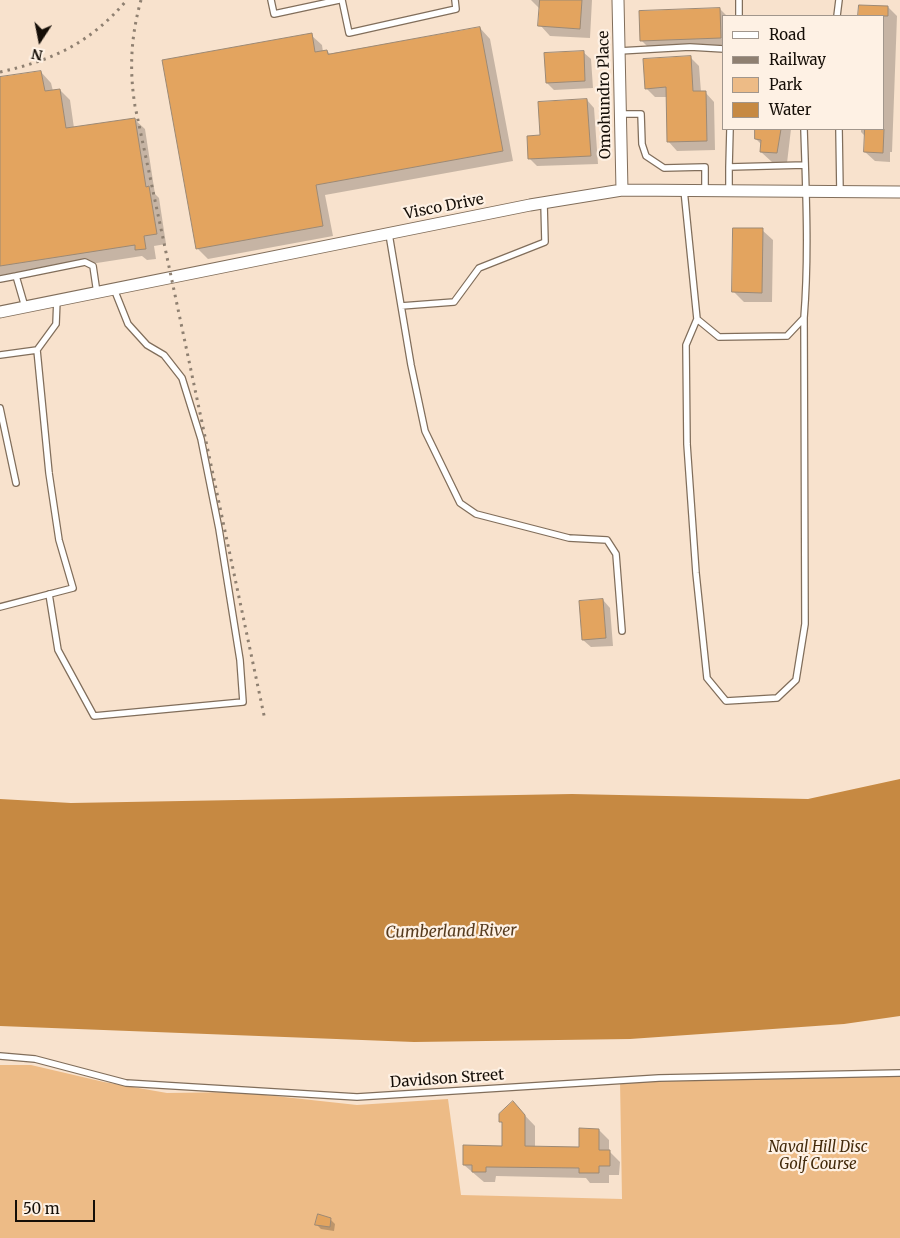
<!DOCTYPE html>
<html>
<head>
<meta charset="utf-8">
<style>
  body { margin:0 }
  #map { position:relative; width:900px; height:1238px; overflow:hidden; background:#f8e2cd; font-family:Merriweather,serif }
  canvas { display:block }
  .legend { position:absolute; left:722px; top:15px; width:162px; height:115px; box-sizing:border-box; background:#fef1e4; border:1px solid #a1968c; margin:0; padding:6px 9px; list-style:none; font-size:15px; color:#150e07 }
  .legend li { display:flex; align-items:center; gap:10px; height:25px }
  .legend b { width:25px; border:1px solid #a1968c }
  .north { position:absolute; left:15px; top:15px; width:50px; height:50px; -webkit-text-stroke:4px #fef1e4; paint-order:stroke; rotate:191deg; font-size:14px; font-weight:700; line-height:20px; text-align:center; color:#150e07 }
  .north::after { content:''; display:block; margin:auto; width:18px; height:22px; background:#150e07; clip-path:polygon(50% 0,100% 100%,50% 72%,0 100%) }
  .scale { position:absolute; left:15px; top:1200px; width:80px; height:22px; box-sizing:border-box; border:2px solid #150e07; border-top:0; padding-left:6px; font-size:15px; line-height:18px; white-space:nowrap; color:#150e07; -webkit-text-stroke:4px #fef1e4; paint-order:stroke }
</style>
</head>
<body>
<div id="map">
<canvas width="900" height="1238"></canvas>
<ul class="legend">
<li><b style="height:6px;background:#fff"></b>Road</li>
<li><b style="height:6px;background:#8f8071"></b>Railway</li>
<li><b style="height:14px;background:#edbb86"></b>Park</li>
<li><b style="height:14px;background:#c68942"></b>Water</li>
</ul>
<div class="north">N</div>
<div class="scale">50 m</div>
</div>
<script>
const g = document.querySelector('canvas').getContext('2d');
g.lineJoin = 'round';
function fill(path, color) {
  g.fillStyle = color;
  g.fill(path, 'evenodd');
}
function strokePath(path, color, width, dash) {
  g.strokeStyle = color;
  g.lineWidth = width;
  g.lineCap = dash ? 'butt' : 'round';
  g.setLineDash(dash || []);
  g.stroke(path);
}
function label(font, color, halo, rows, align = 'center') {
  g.font = font + ' Merriweather,serif';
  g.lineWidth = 4.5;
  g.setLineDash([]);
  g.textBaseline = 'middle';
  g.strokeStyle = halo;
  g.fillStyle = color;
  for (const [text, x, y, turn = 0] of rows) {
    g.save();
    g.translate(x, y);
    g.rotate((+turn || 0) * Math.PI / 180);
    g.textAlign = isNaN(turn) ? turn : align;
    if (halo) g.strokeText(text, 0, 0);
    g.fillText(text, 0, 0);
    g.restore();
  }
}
fill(new Path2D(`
  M0,1065H31L104,1082L167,1093L238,1092L357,1105L448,1099L461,1195L622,1199L620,1080L900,1073V1238H0Z`), '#edbb86');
fill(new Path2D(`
  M900,779V1016L844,1024L630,1039L414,1042L0,1026V799L71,803L572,794L808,799Z`), '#c68942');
fill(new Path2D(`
  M531,0H592L590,38L550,36L540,25L541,10Z
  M860,6L888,7L897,16L892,152H890V162L875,161L865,152L866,137L861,132V129H884V16H860Z
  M720,9L727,16H724V49L652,51L642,41Z
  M480,28L490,39L513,161L325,195L333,236L208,259L197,248L311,35L322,45L323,52L327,51L331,55Z
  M583,52L591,59L593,88L554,90L547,83Z
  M690,57L699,66L701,92H705L714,102L715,150L677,151L668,141L667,97H655L646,88Z
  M41,72L51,83L53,91L60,90L70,100L74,128L134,119L145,129L155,194L159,198L166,244L154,246L156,259L147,260L142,256L0,278V79Z
  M587,100L594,108L598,164L537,166L529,158L542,136Z
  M757,129H791L787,163L772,162L761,152L762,145L756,139Z
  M762,230L773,240L772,302H744L734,292Z
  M603,600L610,608L613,646L591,647L583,640Z
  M513,1103L535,1126V1148H580L599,1130L609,1140V1151L620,1162L619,1175H609V1183H590L586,1178L496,1176L495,1182H484L464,1165L503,1147V1124L500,1121Z
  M330,1219L335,1224L334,1231L321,1229L316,1224Z`), '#0003');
const building = new Path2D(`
  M540,0H582L580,29L538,26Z
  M859,5L888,6V16H858Z
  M720,8L721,38L640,41L639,11Z
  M480,27L503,151L316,185L323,226L196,249L162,60L312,33L315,52L327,50L328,54Z
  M584,51L585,81L546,83L544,53Z
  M691,56L693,91H706L707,141L667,142L666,87L645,89L643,59Z
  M41,71L45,91L60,89L66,128L135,118L146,187L149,186L157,234L144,236L146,249L135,250V245L0,266V77Z
  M587,99L591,156L528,159L527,136L540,135L538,102Z
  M755,129H781L777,153L760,152L761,140L755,139Z
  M865,129H884L883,153L864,152Z
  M733,228H763L762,293L732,292Z
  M603,599L606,638L582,640L579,601Z
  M513,1101L525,1115V1146L579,1147V1128L599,1129V1150H610V1166H599V1173H579V1168L486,1167V1172H472V1165H463V1145L502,1146V1122H499V1114Z
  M318,1214L331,1218L330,1227L315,1225Z`);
fill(building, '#e3a45f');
strokePath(building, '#9c8975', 1);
const lane = new Path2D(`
  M271,0L274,14L339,0
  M342,0L349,33L456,9L455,0
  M739,16V0
  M837,16L839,0
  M619,51L690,47L724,49
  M620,114H641L642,144L646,156L664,168L705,167V190
  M839,129L840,192
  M729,167L730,129
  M684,190L697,319L719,337L787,336L804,318C809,255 806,192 804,129
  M729,191V167L805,165
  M389,234L411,365L425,431L460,503L476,514L569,538L607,540L616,554L622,631
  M0,279L16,276
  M401,306L454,302L479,268L545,242L544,203
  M25,307L16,276L85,262L93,266L97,293
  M697,319L686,345L687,444L696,573L707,678L726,701L777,698L796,680L805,624L804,318
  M0,355L37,350
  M0,408L16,483
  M49,594L58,650L94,716L243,702L240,660L219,529L201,439L182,378L164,355L147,345L128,324L114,289
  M0,607L73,588L59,540L49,473L37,350L56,324L57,299
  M0,1056L35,1059L126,1083L357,1097L659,1078L900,1073`);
const street = new Path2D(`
  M618,0L622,190
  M0,312L530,205L622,190L900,192`);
strokePath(lane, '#816e5b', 8);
strokePath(street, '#816e5b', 13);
strokePath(lane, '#fff', 5.5);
strokePath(street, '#fff', 11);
strokePath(new Path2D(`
  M141,0C131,36 129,69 135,106L265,720
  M0,72C54,60 90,43 127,0`), '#8f8071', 3, [2.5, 5]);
label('15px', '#150e07', '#fef1e4', [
  ["Omohundro Place",605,95,-91],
  ["Visco Drive",444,207,-11],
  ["Davidson Street",447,1079,-4]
]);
label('italic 15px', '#432a0b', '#fef1e4', [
  ["Naval Hill Disc",818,1148],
  ["Golf Course",818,1165]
]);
label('italic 16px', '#563b1e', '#fef1e4', [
  ["Cumberland River",451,932,-1]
]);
</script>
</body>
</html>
